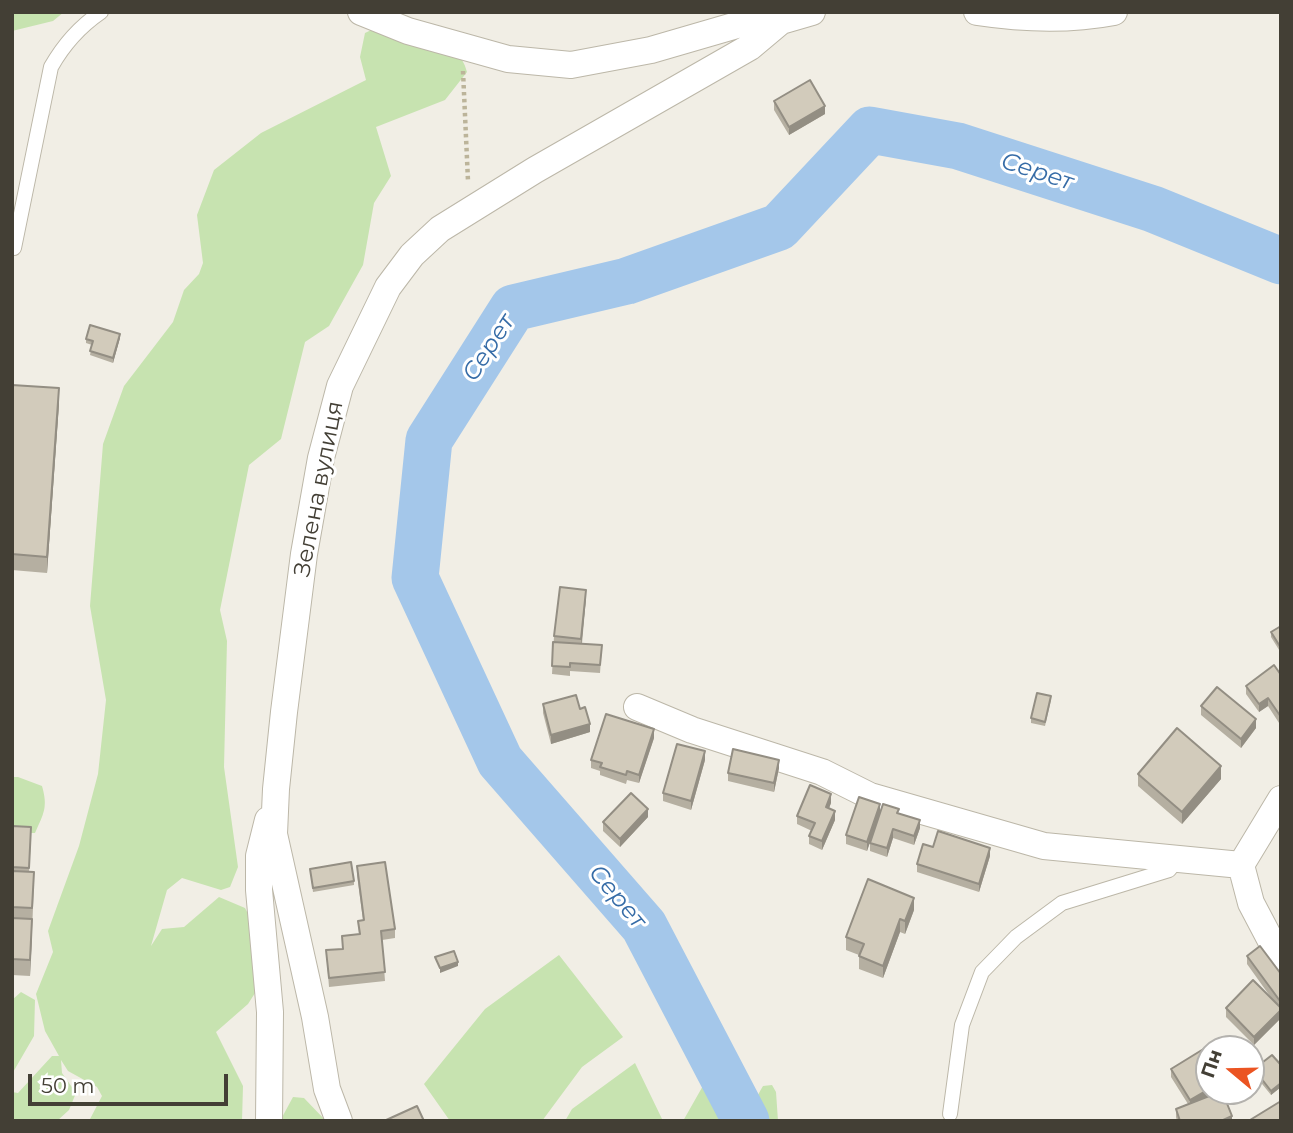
<!DOCTYPE html>
<html>
<head>
<meta charset="utf-8">
<style>
  body { margin:0 }
  #map { position:relative; width:1293px; height:1133px; overflow:hidden; background:#f1eee5; font-family:Montserrat,sans-serif }
  canvas { display:block }
  .frame { position:absolute; inset:0; border:14px solid #433f35; pointer-events:none }
  .north { position:absolute; left:1195px; top:1035px; width:70px; height:70px; box-sizing:border-box; background:#fff; border:2px solid #b4b2ae; border-radius:50%; rotate:289deg; font-size:19px; font-weight:700; line-height:28px; text-align:center; color:#433f35 }
  .north::after { content:''; display:block; margin:auto; width:24px; height:32px; background:#eb5422; clip-path:polygon(50% 0,100% 100%,50% 72%,0 100%) }
  .scale { position:absolute; left:28px; top:1074px; width:200px; height:32px; box-sizing:border-box; border:4px solid #433f35; border-top:0; padding-left:9px; font-size:21px; line-height:24px; white-space:nowrap; color:#433f35; -webkit-text-stroke:5px #fff; paint-order:stroke }
</style>
</head>
<body>
<div id="map">
<canvas width="1293" height="1133"></canvas>
<div class="frame"></div>
<div class="north">Пн</div>
<div class="scale">50 m</div>
</div>
<script>
const g = document.querySelector('canvas').getContext('2d');
g.lineJoin = 'round';
function fill(path, color) {
  g.fillStyle = color;
  g.fill(path, 'evenodd');
}
function strokePath(path, color, width, dash) {
  g.strokeStyle = color;
  g.lineWidth = width;
  g.lineCap = dash ? 'butt' : 'round';
  g.setLineDash(dash || []);
  g.stroke(path);
}
function label(font, color, halo, rows, align = 'center') {
  g.font = font + ' Montserrat,sans-serif';
  g.lineWidth = 6;
  g.setLineDash([]);
  g.textBaseline = 'middle';
  g.strokeStyle = halo;
  g.fillStyle = color;
  for (const [text, x, y, turn = 0] of rows) {
    g.save();
    g.translate(x, y);
    g.rotate((+turn || 0) * Math.PI / 180);
    g.textAlign = isNaN(turn) ? turn : align;
    if (halo) g.strokeText(text, 0, 0);
    g.fillText(text, 0, 0);
    g.restore();
  }
}
fill(new Path2D(`
  M12,12H64L53,21L12,31Z
  M386,23C417,32 458,36 467,72L445,100L376,127L391,176L374,203L363,265L329,326L305,342L281,439L249,465L220,610L227,641L224,767L238,867L230,887L221,890L182,878L167,890L151,946L162,929L184,927L219,897L245,908L255,927L264,979L248,1004L216,1032L243,1086L242,1121H89L102,1096L97,1087L68,1071L61,1060L62,1073L76,1093L69,1110L57,1121H12V1092L18,1093L52,1056H59L45,1031L36,994L53,952L48,931L79,846L98,774L106,700L90,606L103,444L124,386L173,322L184,290L199,274L203,263L197,215L214,170L261,133L366,80L360,57L365,33Z
  M12,777H18L42,786C48,807 44,813 35,833H12Z
  M559,955L623,1037L582,1067L542,1121H450L424,1084L485,1009Z
  M21,992L35,1000L34,1036L12,1074V1000Z
  M635,1063L663,1121H565L572,1109Z
  M704,1084L717,1085L744,1121H683Z
  M772,1085L776,1092L778,1121H757C751,1109 756,1097 763,1086Z
  M293,1097L304,1098L326,1121H280Z`), '#c7e3b0');
strokePath(new Path2D(`
  M746,1121L644,926L500,761L415,578L429,440L513,308L627,281L779,227L870,130L958,146L1153,209L1281,261`), '#a4c7ea', 47);
const service = new Path2D(`
  M14,248L51,67C64,44 79,27 101,12
  M950,1114L962,1025L982,972L1016,937L1062,903L1169,870L1178,859`);
const minor = new Path2D(`
  M361,12L408,31L508,59L571,65L651,50L761,18L781,21
  M977,12C1023,19 1067,21 1114,12
  M637,707L692,730L822,772L870,796L1044,846L1241,865
  M1281,799L1241,865L1251,903L1281,960
  M268,820L259,856V890L270,1012L269,1121
  M339,1121L327,1089L315,1017L274,834L276,789L284,712L304,554L321,458L340,386L388,287L412,255L440,229L535,170L750,47L781,21L812,12`);
strokePath(service, '#bcb7a8', 16);
strokePath(minor, '#bcb7a8', 28);
strokePath(new Path2D(`
  M463,71L468,181`), '#bcb49a', 4.5, [3.5, 3.5]);
strokePath(service, '#fff', 14);
strokePath(minor, '#fff', 26);
fill(new Path2D(`
  M774,101L825,114L789,135L774,110Z
  M120,338L113,363L90,355L92,345L86,343V339Z
  M12,385L59,404L47,573L12,570Z
  M586,598L582,644L602,645L600,673L570,671V676L552,674L554,636Z
  M1281,626V653L1271,637V632Z
  M1281,675V726L1268,706L1259,712L1246,694V686Z
  M1051,700L1045,726L1031,723V718Z
  M543,704L580,709L590,732L551,744L543,713Z
  M1201,706L1256,728L1241,748L1201,715Z
  M654,738L639,783L627,780L626,784L600,775V771L591,768V760Z
  M705,760L691,810L663,801V793Z
  M779,768L774,792L728,781V773Z
  M1138,774L1221,779L1182,824L1138,786Z
  M831,803L829,808L835,820L822,850L809,844V836L812,831L797,824V816Z
  M880,813L867,851L846,844V835Z
  M899,813L920,828L914,845L893,838L887,857L870,851V843Z
  M648,817L620,847L603,831V822Z
  M12,826L31,839L29,872L34,885L30,976L12,975Z
  M933,847L990,856L979,892L917,872V864Z
  M357,866L395,929V938L382,940L385,981L329,987L326,950L342,949V936L359,934L358,921L363,920L357,875Z
  M310,869L354,881V885L313,892Z
  M914,910L905,934L900,932L883,978L859,969V955L846,950V937Z
  M1247,956L1281,974V1018L1254,1045L1226,1017V1008L1272,999L1247,964Z
  M1281,1065V1087L1271,1095L1254,1074V1069Z
  M1171,1069L1209,1091H1219L1214,1094L1232,1121H1177L1176,1117V1109L1188,1104L1171,1077Z`), '#b5afa1');
fill(new Path2D(`
  M825,106V114L789,135V127Z
  M120,334V338L113,363V358Z
  M59,388V404L47,573V557Z
  M586,590V598L581,647V639Z
  M1268,698V706L1259,712V704Z
  M1256,719V728L1241,748V739Z
  M590,724V732L551,744V735Z
  M654,729V738L639,783V775Z
  M705,751V760L691,810V801Z
  M779,760V768L774,792V783Z
  M1221,766V779L1182,824V812Z
  M831,794V803L826,816V807Z
  M880,804V813L867,851V842Z
  M648,809V817L620,847V839Z
  M835,811V820L822,850V841Z
  M920,820V828L914,845V836Z
  M893,829V838L887,857V848Z
  M990,848V856L979,892V884Z
  M914,898V910L905,934V921Z
  M32,919V936L30,976V960Z
  M900,919V932L883,978V966Z
  M458,962V966L440,973V968Z
  M1281,1010V1018L1254,1045V1037Z
  M1281,1083V1087L1271,1095V1091Z
  M1209,1089V1091H1219L1190,1109V1100Z
  M1232,1116V1121H1221Z`), '#938e83');
const building = new Path2D(`
  M810,80L825,106L789,127L774,101Z
  M90,325L120,334L113,358L90,351L93,341L86,339Z
  M12,385L59,388L47,557L12,554Z
  M560,587L586,590L581,639L554,636Z
  M1281,626V648L1271,632Z
  M553,642L602,645L600,665L570,663V667L552,666Z
  M1274,665L1281,675V717L1268,698L1259,704L1246,686Z
  M1217,687L1256,719L1241,739L1201,706Z
  M1037,693L1051,696L1045,722L1031,718Z
  M576,695L580,709L585,707L590,724L551,735L543,704Z
  M606,714L654,729L639,775L627,771L626,775L600,767L602,763L591,760Z
  M1177,728L1221,766L1182,812L1138,774Z
  M677,744L705,751L691,801L663,793Z
  M733,749L779,760L774,783L728,773Z
  M810,785L831,794L826,807L835,811L822,841L809,836L815,823L797,816Z
  M631,793L648,809L620,839L603,822Z
  M859,797L880,804L867,842L846,835Z
  M883,804L899,809L897,813L920,820L914,836L893,829L887,848L870,843Z
  M12,826L31,827L29,868L12,867Z
  M938,831L990,848L979,884L917,864L923,844L933,847Z
  M351,862L354,881L313,888L310,869Z
  M385,862L395,929L381,931L385,972L329,978L326,950L343,949L342,936L360,934L358,921L364,920L357,866Z
  M12,871L34,872L32,908L12,907Z
  M868,879L914,898L905,921L900,919L883,966L859,956L864,944L846,937Z
  M12,918L32,919L30,960L12,959Z
  M1260,946L1281,974V1000L1280,1001L1247,956Z
  M454,951L458,962L440,968L435,957Z
  M1253,980L1281,1008V1010L1254,1037L1226,1008Z
  M1223,1037L1230,1049H1209V1089L1190,1100L1171,1069Z
  M1272,1055L1281,1065V1083L1271,1091L1254,1069Z
  M1222,1091L1232,1116L1221,1121H1180L1176,1109Z
  M1281,1101V1121L1250,1120Z
  M417,1106L424,1121H384Z`);
fill(building, '#d2cbbb');
strokePath(building, '#938e83', 2);
label('23px', '#433f35', '#fff', [
  ["Зелена вулиця",319,489,-79]
]);
label('italic 24px', '#366ca7', '#fff', [
  ["Серет",1037,172,18],
  ["Серет",489,348,-57],
  ["Серет",617,897,50]
]);
</script>
</body>
</html>
